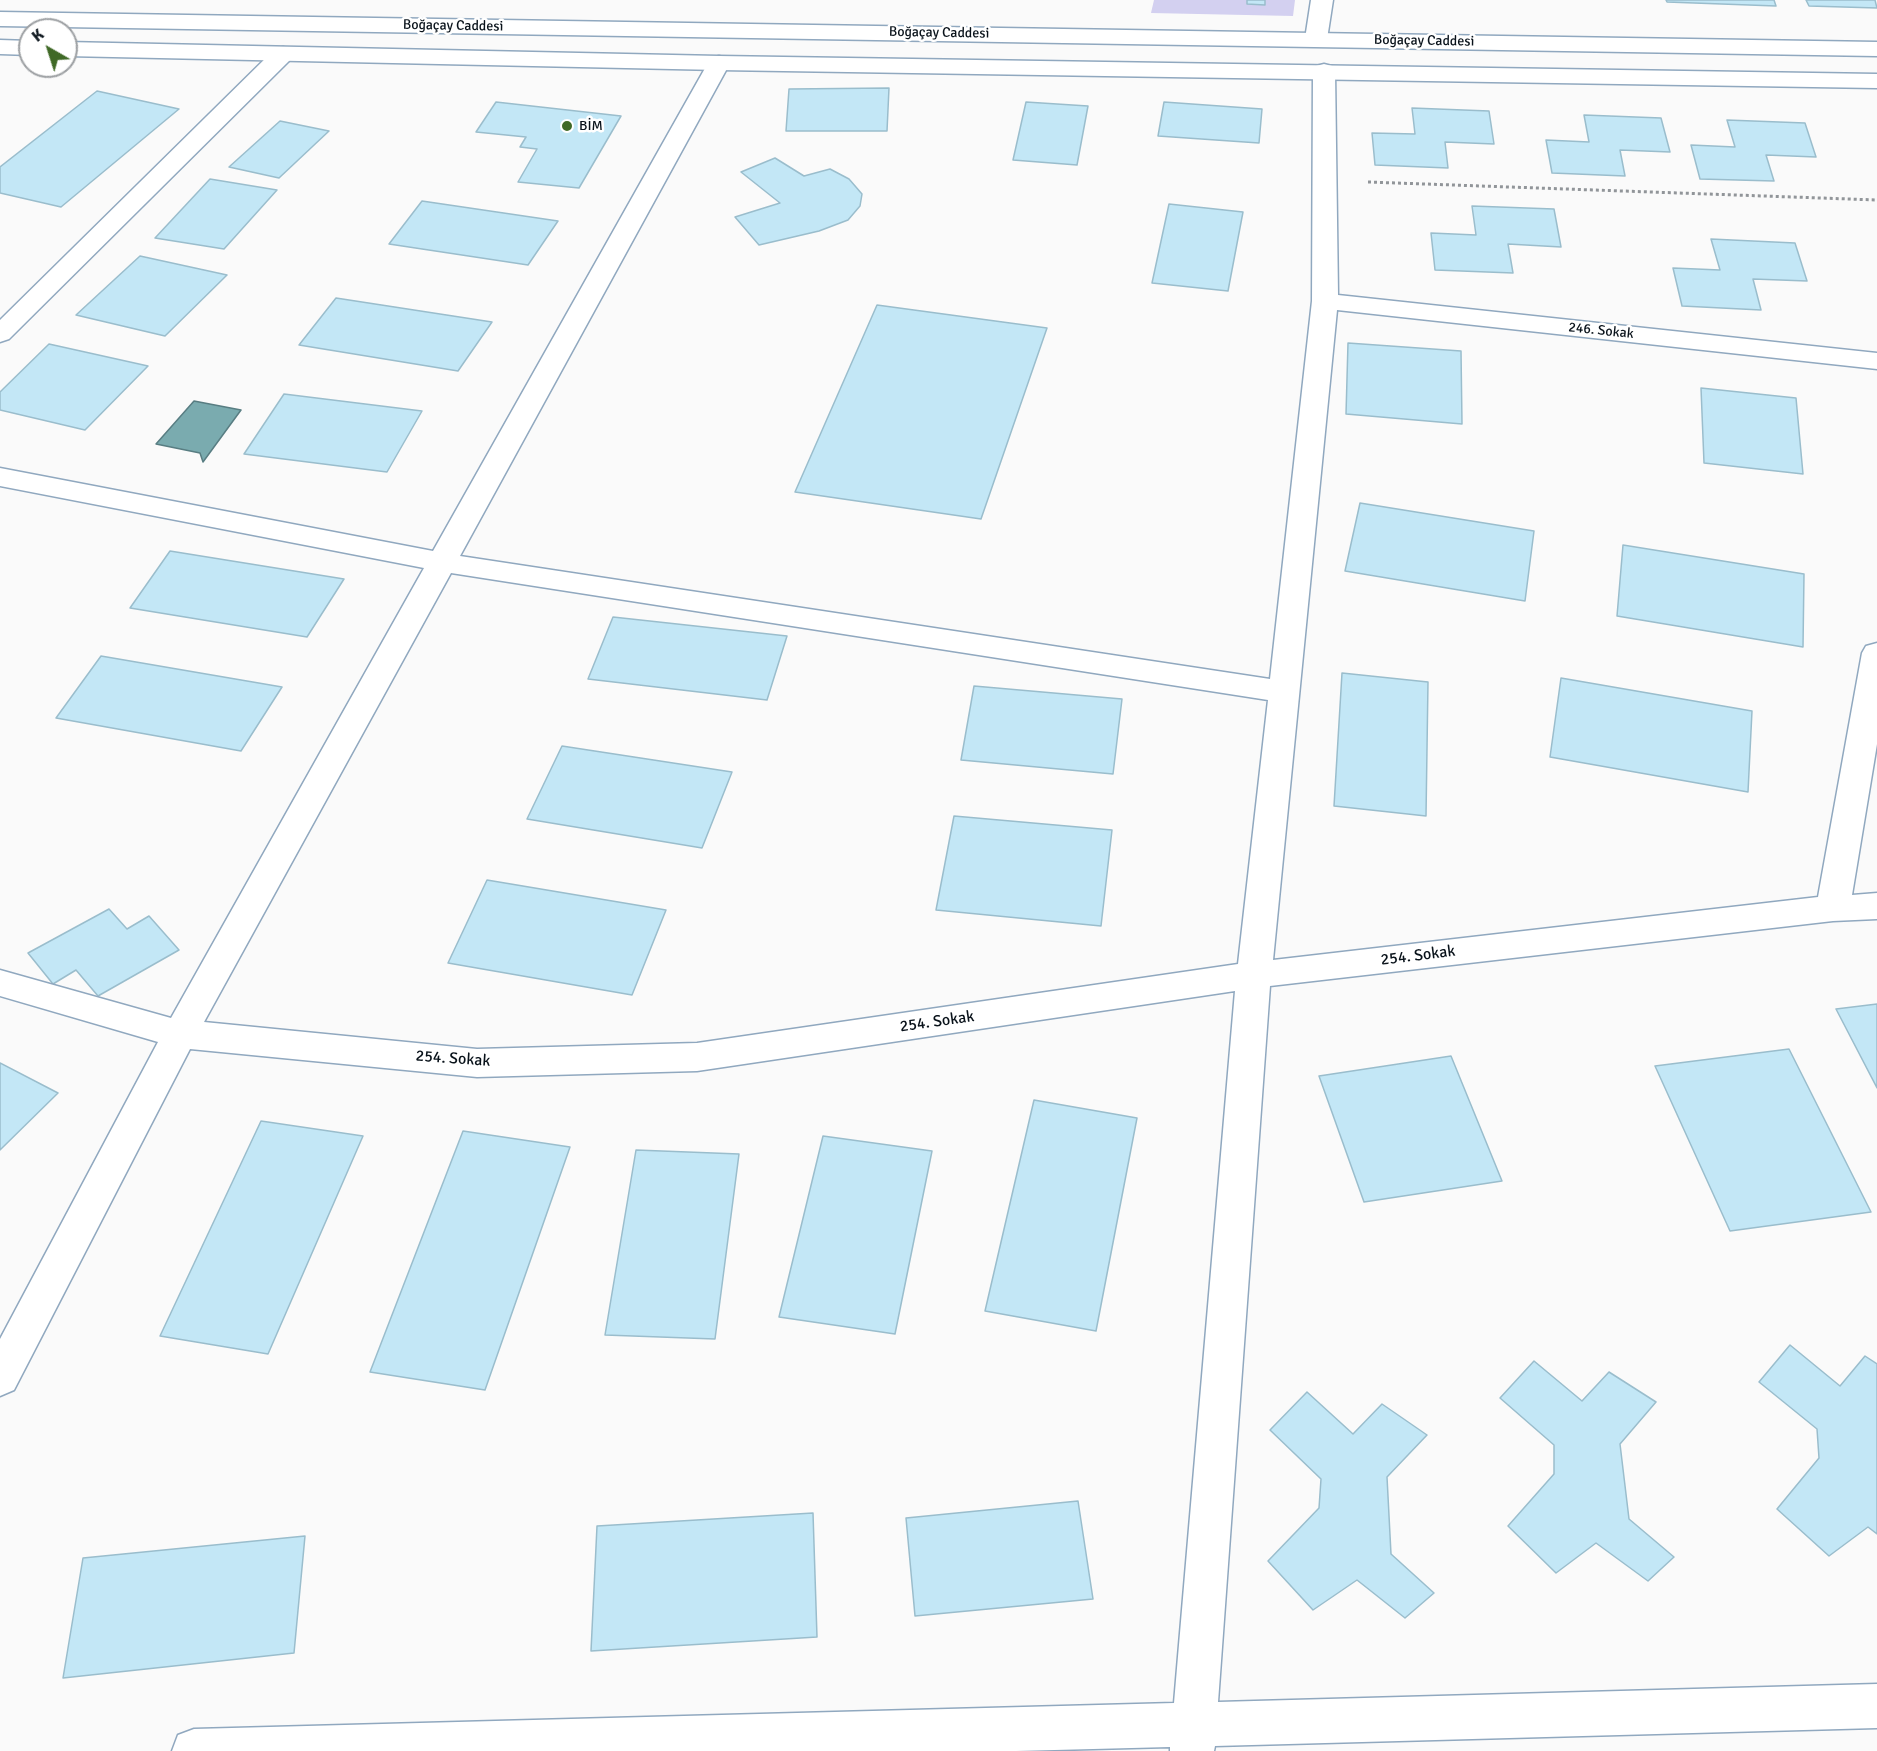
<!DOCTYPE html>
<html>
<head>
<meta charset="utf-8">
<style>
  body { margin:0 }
  #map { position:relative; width:1877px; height:1751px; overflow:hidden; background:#fafafa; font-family:Signika,sans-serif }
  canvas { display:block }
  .north { position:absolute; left:18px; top:18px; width:60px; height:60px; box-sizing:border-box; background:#fff; border:2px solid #9da0a3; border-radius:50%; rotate:321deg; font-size:16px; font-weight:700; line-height:24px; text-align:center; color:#09121a }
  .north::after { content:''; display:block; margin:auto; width:21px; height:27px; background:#3f6926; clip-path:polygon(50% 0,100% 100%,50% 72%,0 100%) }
</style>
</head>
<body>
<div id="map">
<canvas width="1877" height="1751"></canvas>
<div class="north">K</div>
</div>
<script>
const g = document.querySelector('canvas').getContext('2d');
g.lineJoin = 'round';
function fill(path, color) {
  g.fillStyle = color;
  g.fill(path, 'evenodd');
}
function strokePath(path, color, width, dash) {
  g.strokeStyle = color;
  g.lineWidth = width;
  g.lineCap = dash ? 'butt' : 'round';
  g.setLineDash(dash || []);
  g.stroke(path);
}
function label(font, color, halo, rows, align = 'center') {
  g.font = font + ' Signika,sans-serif';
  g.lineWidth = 5;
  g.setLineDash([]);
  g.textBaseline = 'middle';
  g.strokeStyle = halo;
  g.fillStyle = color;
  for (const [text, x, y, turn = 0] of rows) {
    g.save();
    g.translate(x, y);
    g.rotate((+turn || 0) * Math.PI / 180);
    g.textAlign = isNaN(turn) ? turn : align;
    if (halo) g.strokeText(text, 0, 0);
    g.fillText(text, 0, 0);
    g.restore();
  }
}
fill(new Path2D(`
  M1154,0H1295L1293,16L1151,13Z`), '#d3d0f0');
const water = new Path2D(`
  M194,401L241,410L203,462L200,453L156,444Z`);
fill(water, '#7aabaf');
strokePath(water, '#587d82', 1.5);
const building = new Path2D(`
  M1247,0H1265V5L1247,4Z
  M1666,0H1774L1776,6L1667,2Z
  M1806,0H1875L1877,8L1809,6Z
  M889,88L887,131H786L789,89Z
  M97,91L179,109L61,207L0,193V167Z
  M496,102L621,116L579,188L518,182L537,149L520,147L526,137L476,132Z
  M1026,102L1088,106L1077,165L1013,160Z
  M1164,102L1262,109L1259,143L1158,136Z
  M1412,108L1489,111L1494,144L1445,142L1448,168L1375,165L1372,133L1415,134Z
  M1584,115L1661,118L1670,152L1620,150L1625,176L1552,173L1546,140L1589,142Z
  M1727,120L1805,123L1816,157L1766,155L1774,181L1700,179L1691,145L1735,147Z
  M280,121L329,131L279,178L229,167Z
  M775,158L804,176L830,169L849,179L862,194L860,206L848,220L819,231L759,245L735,217L780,203L741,172Z
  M210,179L277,190L224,249L155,238Z
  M422,201L558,221L528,265L389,244Z
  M1169,204L1243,212L1228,291L1152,283Z
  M1472,206L1554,209L1561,247L1508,244L1513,273L1435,270L1431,233L1476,235Z
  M1711,239L1795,243L1807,281L1753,279L1761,310L1682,306L1673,268L1720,270Z
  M140,256L227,275L165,336L76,315Z
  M336,298L492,322L458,371L299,345Z
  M877,305L1047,328L981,519L795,492Z
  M1348,343L1461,351L1462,424L1346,414Z
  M49,344L148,366L85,430L0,410V392Z
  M1701,388L1796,398L1803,474L1704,463Z
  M284,394L422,411L387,472L244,454Z
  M1360,503L1534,531L1525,601L1345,571Z
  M1623,545L1804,574L1803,647L1617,616Z
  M170,551L344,579L307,637L130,608Z
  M613,617L787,636L767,700L588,679Z
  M101,656L282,687L241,751L56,718Z
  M1342,673L1428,682L1426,816L1334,806Z
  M1561,678L1752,711L1748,792L1550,757Z
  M974,686L1122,699L1113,774L961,760Z
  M562,746L732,772L702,848L527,819Z
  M954,816L1112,830L1101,926L936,910Z
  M487,880L666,910L632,995L448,963Z
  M109,909L127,929L149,916L179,950L98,996L76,970L53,984L28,953Z
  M1877,1004V1088L1836,1009Z
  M1789,1049L1871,1212L1730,1231L1655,1066Z
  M1451,1056L1502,1181L1364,1202L1319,1076Z
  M0,1063L58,1093L0,1150Z
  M1034,1100L1137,1118L1096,1331L985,1311Z
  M261,1121L363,1136L268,1354L160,1336Z
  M463,1131L570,1147L485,1390L370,1372Z
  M823,1136L932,1151L895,1334L779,1317Z
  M636,1150L739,1154L715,1339L605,1335Z
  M1790,1345L1840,1386L1865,1356L1877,1364V1534L1868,1527L1829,1556L1777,1509L1819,1458L1817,1429L1759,1382Z
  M1534,1361L1582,1401L1609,1372L1656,1402L1620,1444L1629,1519L1674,1557L1648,1581L1596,1543L1556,1573L1508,1526L1554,1474V1445L1500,1398Z
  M1307,1392L1353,1434L1382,1404L1427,1435L1387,1477L1391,1554L1434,1593L1405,1618L1357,1580L1313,1610L1268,1561L1319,1508L1321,1479L1270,1430Z
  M1078,1501L1093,1599L915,1616L906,1518Z
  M813,1513L817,1637L591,1651L597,1526Z
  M305,1536L294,1653L63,1678L83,1558Z`);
fill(building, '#c3e7f6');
strokePath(building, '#9abdcc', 1.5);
const street = new Path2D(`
  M1311,0H1333L1327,39L1324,44L1316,46L1308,44L1305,39Z
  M283,47L291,49L294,54L291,59L9,339L0,342V320L275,49Z
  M719,56L727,58L730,63L460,556L1270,679L1312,301L1313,71L1316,66L1324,64L1332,66L1335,71L1338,295L1877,353V369L1337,310L1273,960L1818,897L1862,653L1866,646L1877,643V744L1852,895L1877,893V919L1833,921L1270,986L1218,1702L1877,1684V1728L1215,1746L1214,1751H1170V1747L1016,1751H172L178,1735L194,1729L1174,1703L1235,991L697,1071L477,1077L190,1049L14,1390L0,1396V1339L158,1042L0,996V970L171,1018L424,568L0,486V468L433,551L708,63L711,58ZM451,573L1268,700L1238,964L697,1043L477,1049L204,1022Z`);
const secondary = new Path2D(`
  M0,12L1877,42V56L0,26Z
  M0,40L30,41V55L0,54Z
  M66,42L719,56L1877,74V88L719,70L66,56Z`);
strokePath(street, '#90a8bf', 3);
strokePath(secondary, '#90a8bf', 3);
strokePath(new Path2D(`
  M1368,182L1877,200`), '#919599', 3, [3, 3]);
fill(street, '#fff');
fill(secondary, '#fff');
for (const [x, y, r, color] of [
  [567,126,6,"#3f6926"]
]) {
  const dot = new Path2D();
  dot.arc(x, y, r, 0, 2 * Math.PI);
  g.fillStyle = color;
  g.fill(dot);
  strokePath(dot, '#fff', 2);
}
label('14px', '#09121a', '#fff', [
  ["Boğaçay Caddesi",453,26,1],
  ["Boğaçay Caddesi",939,33,1],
  ["Boğaçay Caddesi",1424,41,1],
  ["246. Sokak",1601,331,6]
]);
label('14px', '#09121a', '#fff', [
  ["BİM",579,126]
], 'left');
label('16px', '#09121a', '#fff', [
  ["254. Sokak",1418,956,-7],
  ["254. Sokak",937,1022,-8],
  ["254. Sokak",453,1059,4]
]);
</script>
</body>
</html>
